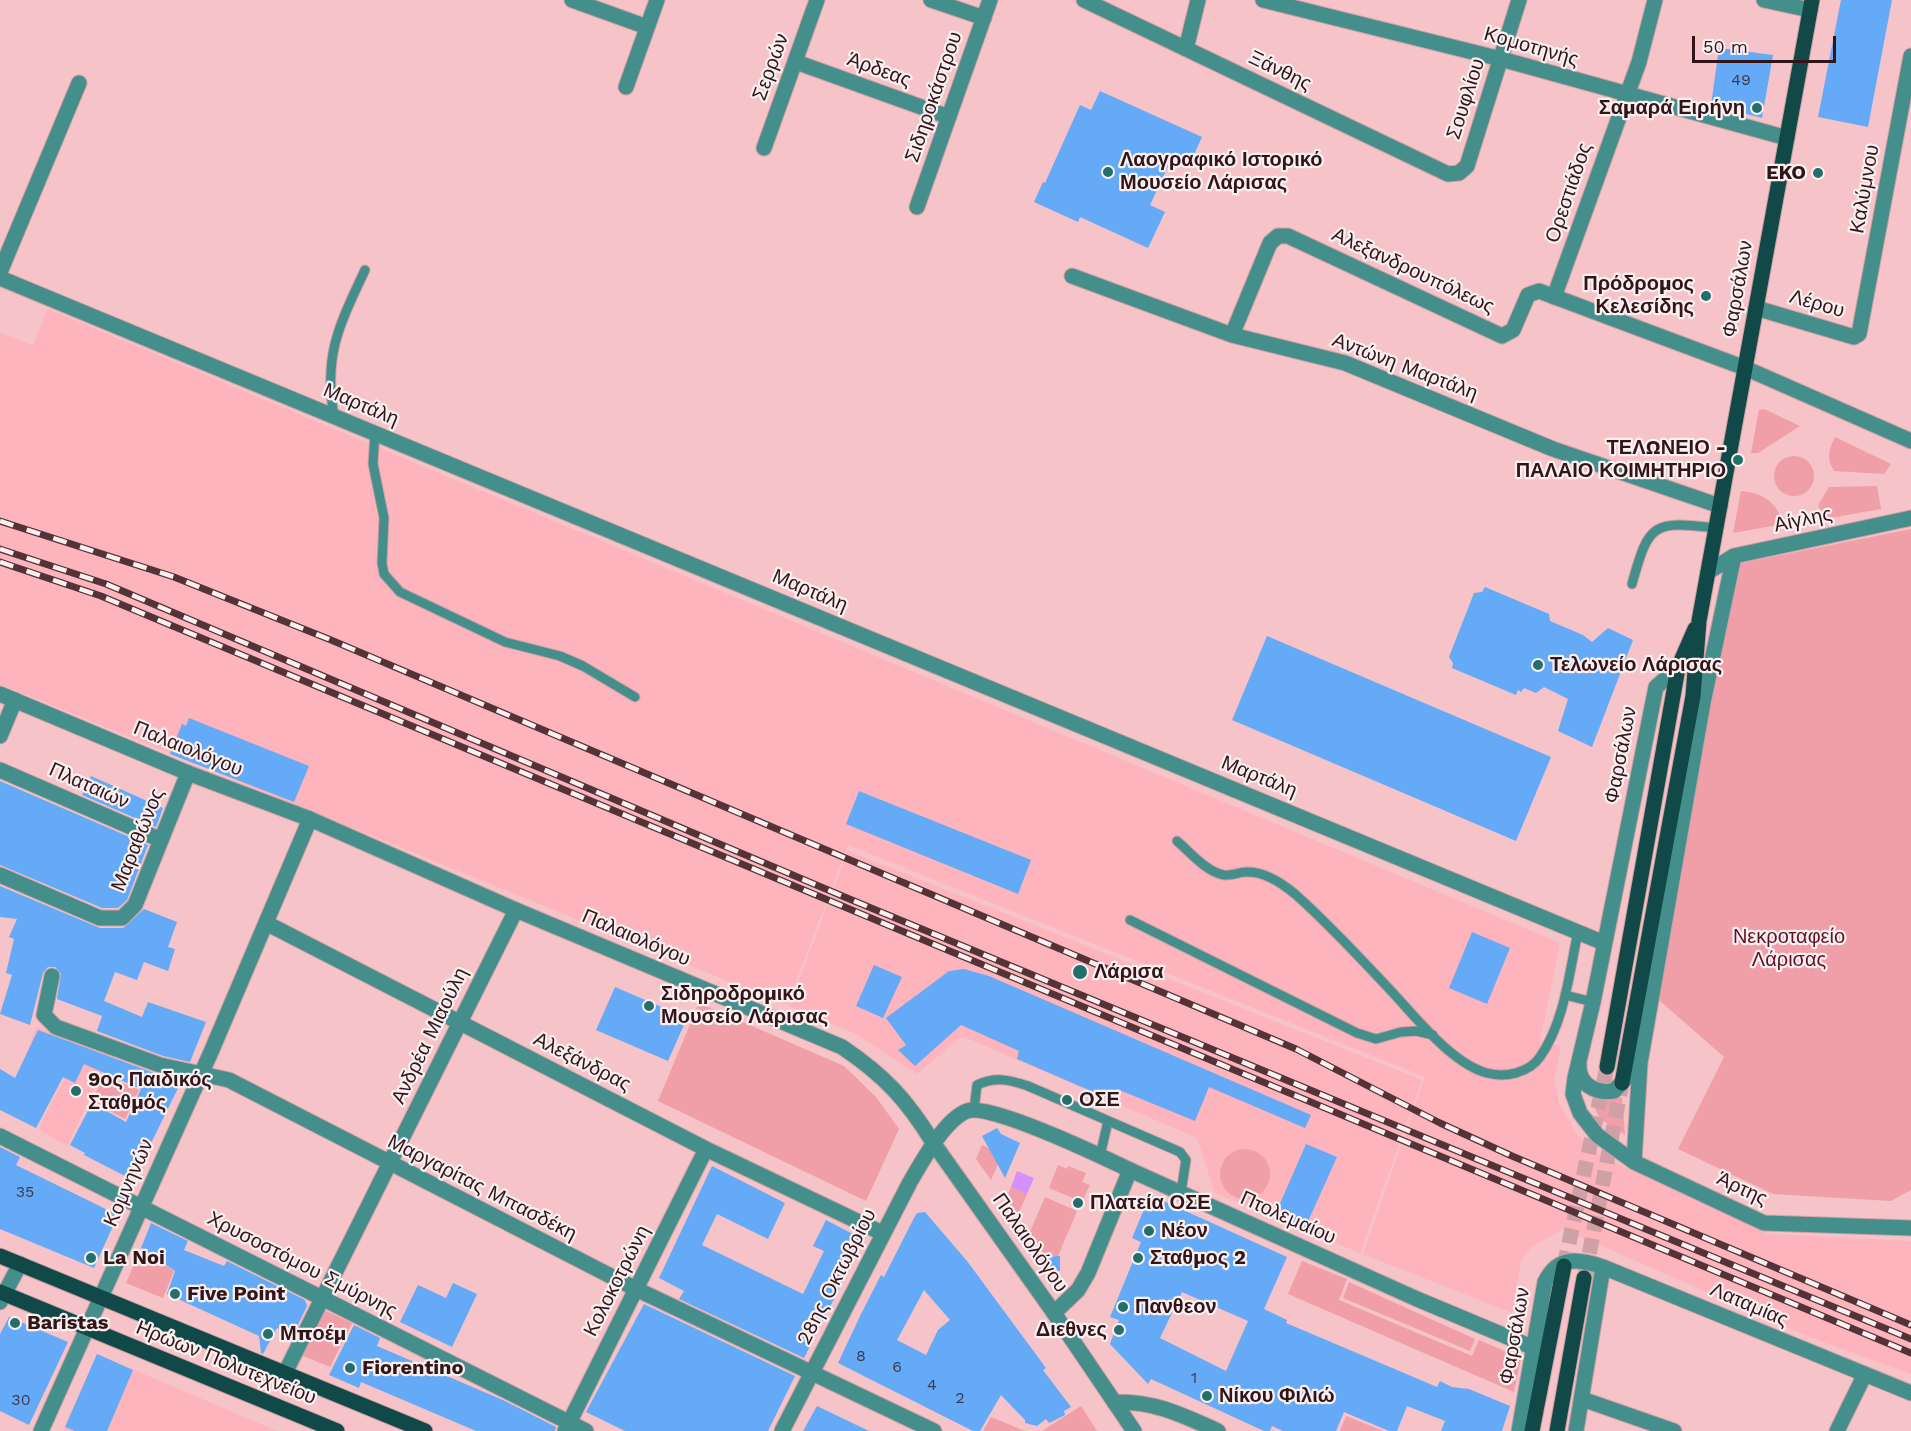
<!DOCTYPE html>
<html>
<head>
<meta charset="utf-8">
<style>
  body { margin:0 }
  #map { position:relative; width:1911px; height:1431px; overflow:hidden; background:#f6c3c8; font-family:"Work Sans",sans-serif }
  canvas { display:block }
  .scale { position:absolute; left:1692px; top:36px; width:144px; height:27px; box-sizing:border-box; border:3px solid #331519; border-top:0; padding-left:8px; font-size:18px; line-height:21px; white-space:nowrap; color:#331519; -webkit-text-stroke:4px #f9f0f1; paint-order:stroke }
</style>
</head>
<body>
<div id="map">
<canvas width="1911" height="1431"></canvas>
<div class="scale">50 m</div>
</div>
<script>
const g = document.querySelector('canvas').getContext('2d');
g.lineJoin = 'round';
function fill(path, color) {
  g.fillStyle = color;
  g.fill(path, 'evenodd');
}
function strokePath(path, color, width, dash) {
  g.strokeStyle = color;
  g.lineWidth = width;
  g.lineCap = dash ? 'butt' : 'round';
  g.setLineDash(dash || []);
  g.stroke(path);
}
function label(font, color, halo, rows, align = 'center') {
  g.font = font + ' "Work Sans",sans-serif';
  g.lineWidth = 4.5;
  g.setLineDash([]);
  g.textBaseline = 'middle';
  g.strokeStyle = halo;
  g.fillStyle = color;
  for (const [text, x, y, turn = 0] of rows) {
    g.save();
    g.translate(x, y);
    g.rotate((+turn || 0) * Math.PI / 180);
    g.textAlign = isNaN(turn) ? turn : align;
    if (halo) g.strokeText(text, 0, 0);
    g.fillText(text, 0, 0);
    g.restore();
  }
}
fill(new Path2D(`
  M48,309L1560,943L1540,1041L1561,1046L1554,1082L1559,1103L1577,1134L1603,1157L1768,1234L1911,1241V1374L1807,1336L1563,1229L1532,1247L1521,1260L1512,1313L1363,1254L1425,1077L848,845L787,1005L0,684V333L33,345Z
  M848,851L1422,1080L1360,1253L1215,1193L1197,1138L962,1036L917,1074L856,1034L789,1006Z
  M36,1027L111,1054L67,1146L38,1129L64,1080L24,1060Z
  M97,1354L277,1431H63Z`), '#fdb4bc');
fill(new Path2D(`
  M1764,409L1800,426L1758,453H1751L1759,410Z
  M1835,437L1891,464L1884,474L1834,471C1826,459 1829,449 1835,437Z
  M1774 476a20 20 0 1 1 40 0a20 20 0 1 1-40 0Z
  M1877,486L1881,509L1825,519L1818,505L1829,487Z
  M1741,491C1763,493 1777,502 1783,524L1733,533Z
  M1911,529V1190L1891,1201L1773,1194L1678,1149L1724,1057L1659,1000C1676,852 1710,707 1741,563Z
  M699,1003L844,1066L876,1097L899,1129L866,1201L658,1101Z
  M104,1075L139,1090L125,1119L92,1101Z
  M1622,1097L1625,1135L1600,1119L1591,1101H1606Z
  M1008,1140L991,1180L976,1159L982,1145L999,1153Z
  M1220 1174a25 25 0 1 1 50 0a25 25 0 1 1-50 0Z
  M1058,1165L1067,1169L1068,1166L1086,1173L1082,1182L1090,1185L1082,1202L1049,1188Z
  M1011,1187L1027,1194L1017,1217L1005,1201Z
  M1045,1197L1077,1211L1058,1256H1045L1029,1234Z
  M141,1249L174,1271L163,1298L126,1283Z
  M1302,1261L1347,1279L1339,1300L1472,1356L1479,1340L1521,1358L1514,1392L1288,1294Z
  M1349,1282L1475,1339L1470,1351L1343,1298Z
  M322,1309L352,1323L330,1367L301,1355Z
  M1081,1406L1097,1431H1042Z
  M1346,1416L1383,1431H1340Z
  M991,1417L1025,1431H983Z`), '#f09ea8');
fill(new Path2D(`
  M1017,1171L1034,1178L1027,1194L1011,1187Z`), '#d490fd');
fill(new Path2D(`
  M1841,0H1892L1868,127L1818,117Z
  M1719,48L1773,55L1762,118L1711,105Z
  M1100,91L1202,137L1188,168L1171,160L1150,205L1165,212L1148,248L1080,217L1078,222L1034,202L1043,182L1045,183L1080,105L1091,110Z
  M1485,587L1549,614L1550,621L1583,635L1592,642L1608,628L1633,640L1592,747L1558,731L1568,699L1544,687L1536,693L1524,688L1521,692L1518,690L1516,695L1452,668L1453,663L1449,657L1474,593L1482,592Z
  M1267,636L1551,757L1516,841L1232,720Z
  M189,718L309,766L294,802L170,754L182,724L186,726Z
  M91,776L163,808L156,827L82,795Z
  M0,781L148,845L127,900L118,908H102L0,865Z
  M859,791L1031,860L1018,894L846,824Z
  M0,886L100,928H123L144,909L177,922L168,947L175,949L168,971L144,962L137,980L115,972L104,1001L142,1017L148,1002L206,1022L190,1062L163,1056L97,1031L102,1016L57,999L61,974L55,967H48L43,973L30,1025L0,1014L12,975L6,973L14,939L9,937L17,919L0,917Z
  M1472,932L1510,948L1487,1004L1449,988Z
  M874,965L902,977L883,1018L856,1006Z
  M964,969L989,976L1311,1115L1305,1128L1209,1087L1195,1121L1117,1089L1112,1100L1017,1059L1019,1051L961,1025L915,1066L898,1050L906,1045L886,1018L949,971Z
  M615,987L687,1018L668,1061L596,1030Z
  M38,1030L157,1074L182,1080L133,1180L84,1155L85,1153L70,1145L92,1103L126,1122L141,1089L84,1064L75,1083L63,1077L36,1128L0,1110V1069L15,1078Z
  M997,1128L1001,1134L1020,1143L1005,1178L982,1136Z
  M1306,1144L1337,1157L1305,1228L1275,1215Z
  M0,1147L20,1157L16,1165L118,1215L94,1268L0,1229Z
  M712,1166L785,1203L768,1239L717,1214L702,1245L803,1294L824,1251L813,1246L826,1220L864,1240L804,1358L679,1299L684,1291L659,1278Z
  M1150,1195L1287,1257L1264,1309L1287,1320L1286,1323L1437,1387L1440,1381L1452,1387L1469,1389L1510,1406L1502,1431H1441L1445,1421L1407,1406L1397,1431H1389L1344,1412L1336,1431H1283L1272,1426L1270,1431H1264L1151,1379L1148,1384L1110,1344L1119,1320L1110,1317L1141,1242L1132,1238ZM1182,1292L1248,1321L1226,1371L1160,1338Z
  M925,1212L967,1261L1046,1368L1043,1370L1071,1407L1064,1411L1065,1415L1049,1423L1046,1419L1037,1426L1025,1423V1420L1001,1395L980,1431H973L838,1363L861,1314L881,1275L884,1277L914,1218L917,1213ZM924,1290L950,1320L938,1330L926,1355L897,1340Z
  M151,1223L188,1241L184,1250L224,1266L227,1261L305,1300L307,1306L293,1335L277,1328L263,1354L261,1353L259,1336L167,1294L175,1271L141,1248Z
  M1060,1256V1271L1042,1272V1257Z
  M453,1283L477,1294L452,1347L400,1322L418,1285L446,1298Z
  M644,1304L795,1376L768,1431H625L586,1412Z
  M9,1317L68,1342L29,1425L0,1411V1334Z
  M354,1325L380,1338L377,1346L505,1401L556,1427L555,1431H476L361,1382L359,1388L329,1375Z
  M97,1354L133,1370L107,1431H75L65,1427Z
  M817,1406L869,1431H803Z`), '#64aaf6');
strokePath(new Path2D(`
  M1564,1266L1607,1067
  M1585,1276L1622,1083`), '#cfa0a5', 15, [15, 8]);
const service = new Path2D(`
  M334,416C323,354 340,324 365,270
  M375,433L373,464L384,518L382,563L384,574L400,592L505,642L560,656L583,666L635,697
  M1632,584C1649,522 1653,521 1716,528
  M1177,841C1190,852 1206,872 1224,875C1232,876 1239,872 1246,872C1264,871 1283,884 1295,894C1330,925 1362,960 1394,994C1417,1019 1453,1064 1487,1073C1505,1078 1529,1073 1540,1057C1565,1021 1569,973 1578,932
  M1130,920L1357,1033L1376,1039L1401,1032L1416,1031L1433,1035
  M1565,995L1593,1002
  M974,1110L977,1085C995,1076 1010,1080 1028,1086L1180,1152L1186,1160L1181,1192
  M1100,1156L1108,1121`);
const minor = new Path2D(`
  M572,0L647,27
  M931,0L984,18
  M1084,0L1448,174L1459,173L1467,166L1519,0
  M1263,0L1501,59L1787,138
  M1764,0L1810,10
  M1186,49L1198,0
  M796,62L949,117
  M626,87L657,0
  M764,148L817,0
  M917,207L990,0
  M0,272L79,83
  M1072,276L1232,335L1345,363L1553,449L1720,506
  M0,278L1604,943
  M1554,297L1639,62L1655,0
  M1756,308L1854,337L1859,334L1911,56
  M1232,335L1270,243L1278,236H1288L1502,336L1513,330L1528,295L1539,291L1745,368L1911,441
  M1708,572L1734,556L1911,518
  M1678,668L1656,687L1593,1002L1575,1078L1573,1094L1580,1113L1597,1135L1634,1162L1764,1223L1911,1228
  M0,736L15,700
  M0,770L161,840
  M0,875L100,918H122L135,905L188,773
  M266,923L706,1149L882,1233
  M52,976L44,1015L56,1027L160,1065L229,1080L636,1289L934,1431
  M1579,1064C1578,1084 1595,1094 1614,1091L1630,1074
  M0,1136L586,1431
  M1634,1162L1640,1063L1703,703L1734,556
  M1130,1170L1417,1299L1534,1348
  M0,1302L20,1264
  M1054,1313L1134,1431
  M285,1373L516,910
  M1582,1399L1674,1431
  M1114,1402C1155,1401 1182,1415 1218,1431
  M41,1431L211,1052L310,819
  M565,1431L706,1149
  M1519,1431L1545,1282C1558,1255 1579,1259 1603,1267L1911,1393
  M1576,1431L1603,1267
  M1837,1431L1864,1376`);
const tertiary = new Path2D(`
  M0,694L188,773L310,819L516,910L842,1047C885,1076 907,1100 934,1144L1054,1313L1078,1290L1088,1273L1130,1170C1105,1158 989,1102 967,1111C944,1120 922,1162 910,1182L782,1431`);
const primary = new Path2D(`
  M1607,1067L1678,668L1695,629
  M1622,1083L1693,696L1699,621L1812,0
  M0,1256L425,1431
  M0,1292L337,1431
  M1532,1431L1564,1266
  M1557,1431L1584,1278`);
strokePath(service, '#cfa0a5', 11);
strokePath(minor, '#cfa0a5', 17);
strokePath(tertiary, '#cfa0a5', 17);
strokePath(primary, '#cfa0a5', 17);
strokePath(service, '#448f8c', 9);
strokePath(minor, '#448f8c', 15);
strokePath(tertiary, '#448f8c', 15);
strokePath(primary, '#114948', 15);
const rail = new Path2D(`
  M0,521L174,577L331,640L1296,1049L1440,1123L1512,1156L1911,1325
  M0,549L106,584L847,898L1911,1339
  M0,562L101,596L1911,1353`);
strokePath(rail, '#543337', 7);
strokePath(rail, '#f9f0f1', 4.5, [14]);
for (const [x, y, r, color] of [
  [1757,108,6,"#246f6c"],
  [1108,172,6,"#246f6c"],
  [1818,173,6,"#246f6c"],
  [1706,296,6,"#246f6c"],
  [1738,460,6,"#246f6c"],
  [1538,665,6,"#246f6c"],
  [1080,972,8,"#246f6c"],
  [649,1006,6,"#246f6c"],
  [76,1091,6,"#246f6c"],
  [1067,1100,6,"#246f6c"],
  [1078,1203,6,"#246f6c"],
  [1149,1231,6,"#246f6c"],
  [91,1258,6,"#246f6c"],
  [1138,1258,6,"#246f6c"],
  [175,1294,6,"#246f6c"],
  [1123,1307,6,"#246f6c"],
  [15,1323,6,"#246f6c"],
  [1119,1330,6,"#246f6c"],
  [268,1334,6,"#246f6c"],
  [350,1368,6,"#246f6c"],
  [1207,1396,6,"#246f6c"]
]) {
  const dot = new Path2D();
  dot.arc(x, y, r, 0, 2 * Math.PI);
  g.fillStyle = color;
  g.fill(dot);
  strokePath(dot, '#f9f0f1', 2);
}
label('16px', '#3f3a50', null, [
  ["49",1741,80],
  ["35",25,1192],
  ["8",861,1356],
  ["6",897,1367],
  ["1",1194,1378],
  ["4",932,1385],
  ["2",960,1398],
  ["30",21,1400]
]);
label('20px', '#331519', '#f9f0f1', [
  ["Κομοτηνής",1531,47,16],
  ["Σερρών",771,67,-70],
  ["Άρδεας",879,70,20],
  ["Ξάνθης",1280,71,26],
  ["Σιδηροκάστρου",934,97,-71],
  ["Σουφλίου",1466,99,-72],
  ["Καλύμνου",1865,189,-80],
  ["Ορεστιάδος",1569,193,-71],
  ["Αλεξανδρουπόλεως",1413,271,25],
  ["Φαρσάλων",1738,289,-80],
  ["Λέρου",1817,304,16],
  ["Αντώνη Μαρτάλη",1405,367,21],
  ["Μαρτάλη",361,405,23],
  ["Αίγλης",1803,520,-12],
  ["Μαρτάλη",810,591,23],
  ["Παλαιολόγου",188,749,22],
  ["Φαρσάλων",1621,755,-79],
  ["Μαρτάλη",1259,777,22],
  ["Πλαταιών",89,786,24],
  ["Μαραθώνος",138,840,-68],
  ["Παλαιολόγου",636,938,23],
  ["Ανδρέα Μιαούλη",430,1036,-64],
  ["Αλεξάνδρας",582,1062,27],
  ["Κομνηνών",129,1183,-66],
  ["Μαργαρίτας Μπασδέκη",482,1188,27],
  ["Άρτης",1742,1189,25],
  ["Πτολεμαίου",1288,1218,24],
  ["Παλαιολόγου",1030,1243,55],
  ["Χρυσοστόμου Σμύρνης",302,1265,27],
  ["28ης Οκτωβρίου",837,1277,-63],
  ["Κολοκοτρώνη",617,1281,-63],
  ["Λαταμίας",1749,1305,23],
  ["Φαρσάλων",1515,1336,-80],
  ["Ηρώων Πολυτεχνείου",226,1363,22]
]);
label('bold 20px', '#331519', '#f9f0f1', [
  ["Σαμαρά Ειρήνη",1745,108,"right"],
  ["Λαογραφικό Ιστορικό",1120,160],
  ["Μουσείο Λάρισας",1120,183],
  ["EKO",1806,173,"right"],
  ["Πρόδρομος",1694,284,"right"],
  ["Κελεσίδης",1694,307,"right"],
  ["ΤΕΛΩΝΕΙΟ -",1726,448,"right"],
  ["ΠΑΛΑΙΟ ΚΟΙΜΗΤΗΡΙΟ",1726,471,"right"],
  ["Τελωνείο Λάρισας",1550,665],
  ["Λάρισα",1094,972],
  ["Σιδηροδρομικό",661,994],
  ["Μουσείο Λάρισας",661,1017],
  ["9ος Παιδικός",88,1080],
  ["Σταθμός",88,1103],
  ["ΟΣΕ",1079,1100],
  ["Πλατεία ΟΣΕ",1090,1203],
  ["Νέον",1161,1231],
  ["La Noi",103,1258],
  ["Σταθμος 2",1150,1258],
  ["Five Point",187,1294],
  ["Πανθεον",1135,1307],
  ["Baristas",27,1323],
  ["Διεθνες",1107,1330,"right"],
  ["Μποέμ",280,1334],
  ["Fiorentino",362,1368],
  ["Νίκου Φιλιώ",1219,1396]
], 'left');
label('20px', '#640f25', '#f9f0f1', [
  ["Νεκροταφείο",1789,937],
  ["Λάρισας",1789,960]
]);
</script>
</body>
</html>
